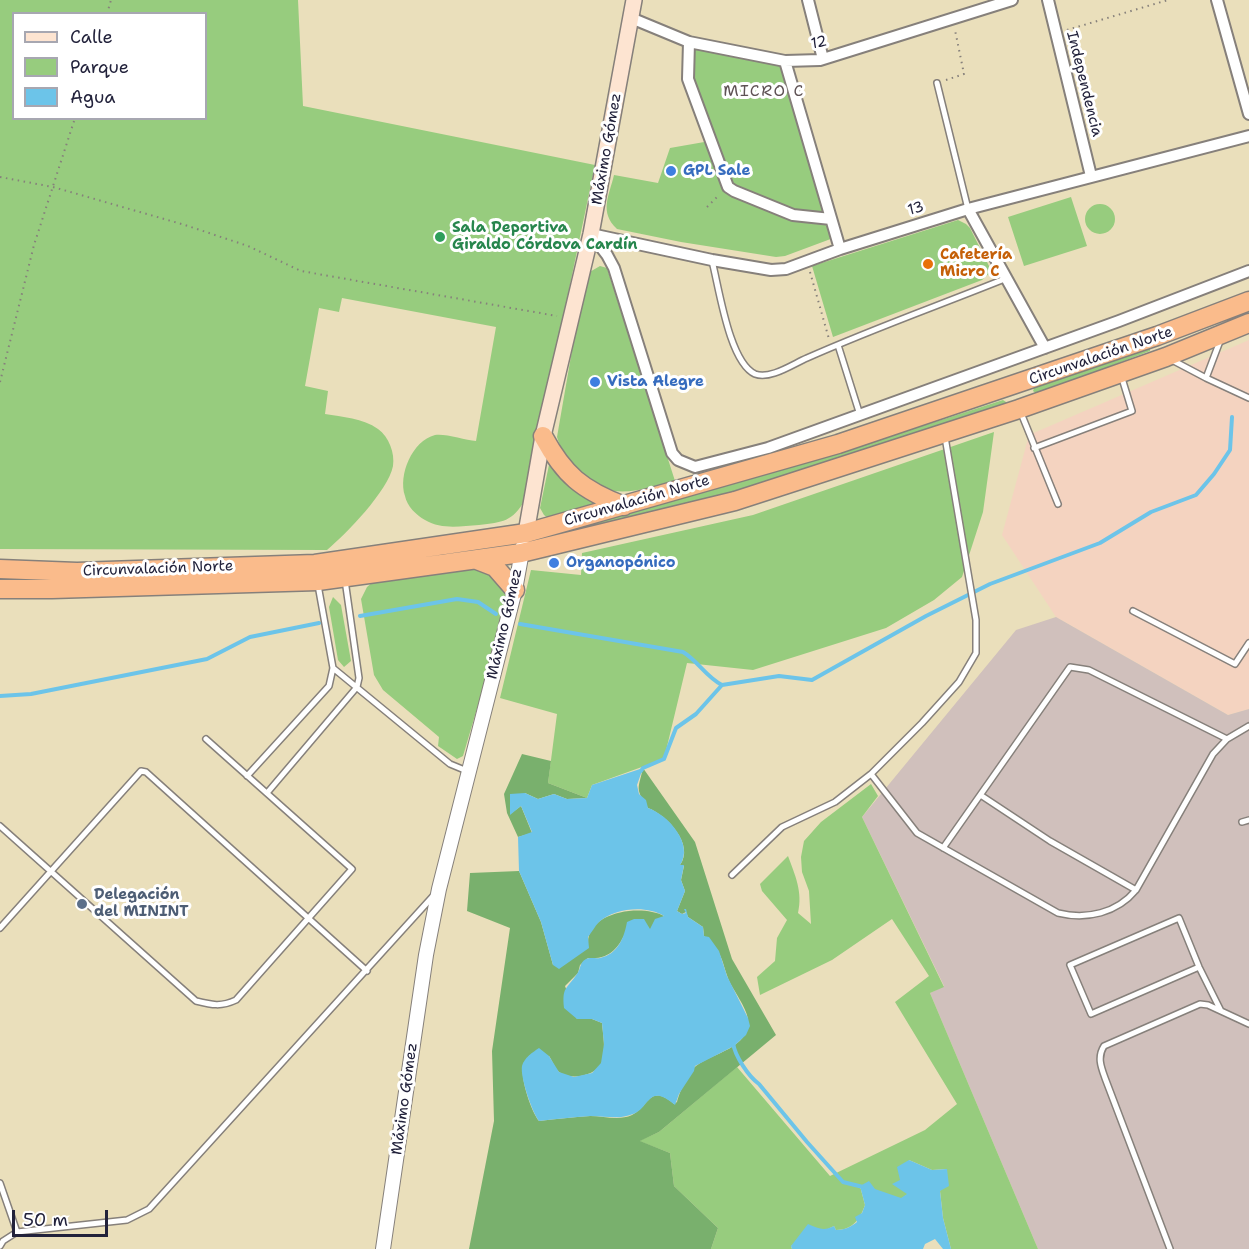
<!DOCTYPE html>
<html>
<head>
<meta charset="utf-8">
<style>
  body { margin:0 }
  #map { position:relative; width:1249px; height:1249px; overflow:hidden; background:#eadfbb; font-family:"Shantell Sans",sans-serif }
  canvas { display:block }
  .legend { position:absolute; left:12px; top:12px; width:195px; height:108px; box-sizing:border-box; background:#fff; border:2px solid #a7a7b1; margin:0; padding:8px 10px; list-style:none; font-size:18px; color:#22223b }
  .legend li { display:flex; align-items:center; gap:12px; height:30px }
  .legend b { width:30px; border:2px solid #a7a7b1 }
  .scale { position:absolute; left:12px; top:1210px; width:96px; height:27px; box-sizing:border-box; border:3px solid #22223b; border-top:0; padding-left:8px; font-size:18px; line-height:21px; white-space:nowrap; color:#22223b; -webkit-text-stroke:4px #fff; paint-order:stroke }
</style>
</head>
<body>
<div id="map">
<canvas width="1249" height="1249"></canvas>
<ul class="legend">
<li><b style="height:8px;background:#fde4d1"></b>Calle</li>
<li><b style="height:16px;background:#97cc7e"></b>Parque</li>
<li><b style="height:16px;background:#6cc4e9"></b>Agua</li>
</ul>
<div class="scale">50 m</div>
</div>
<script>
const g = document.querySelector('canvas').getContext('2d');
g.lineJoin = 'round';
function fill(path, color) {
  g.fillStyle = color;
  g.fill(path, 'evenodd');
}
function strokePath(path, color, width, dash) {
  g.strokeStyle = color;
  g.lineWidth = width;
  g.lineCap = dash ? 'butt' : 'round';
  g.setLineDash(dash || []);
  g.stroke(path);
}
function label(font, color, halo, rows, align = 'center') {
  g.font = font + ' "Shantell Sans",sans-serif';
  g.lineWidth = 6;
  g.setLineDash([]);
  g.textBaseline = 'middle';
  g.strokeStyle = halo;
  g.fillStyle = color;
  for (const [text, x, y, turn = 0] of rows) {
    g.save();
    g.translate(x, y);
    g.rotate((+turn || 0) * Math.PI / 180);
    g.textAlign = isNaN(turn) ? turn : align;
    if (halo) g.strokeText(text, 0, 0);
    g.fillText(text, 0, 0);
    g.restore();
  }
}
fill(new Path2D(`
  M1249,340V709L1228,715L1056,617L1002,535L1029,435Z`), '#f4d3c0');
fill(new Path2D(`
  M1056,617L1228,715L1249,709V1249H1038L930,993L944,986L862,817L1016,630Z`), '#d0c0bc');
fill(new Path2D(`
  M0,0H298L303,106L595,165L525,500C512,522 503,522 479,525C461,526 442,530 425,520C416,515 407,506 405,496C398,475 412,441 435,435C444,433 465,440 476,441L496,327L342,298L339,312L319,308L305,386L328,391L325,414C342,417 363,418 378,429C389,437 395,453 393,466C388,491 346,534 327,550L0,549ZM14,14H206V118H14Z
  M689,42L785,61L836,237L785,256L776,257L681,242L617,229C599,212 609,196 614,175L658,183L670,148L710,141L688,79Z
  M1071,197L1087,246L1024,266L1008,217Z
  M1085 219a15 15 0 1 1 30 0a15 15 0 1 1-30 0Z
  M958,220L966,224L970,228L989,266L990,273L982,280L833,337L812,266Z
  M600,266L607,268L675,481C638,490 610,503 579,472C567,459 562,454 557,437L579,310L588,273Z
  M1146,347H1150V351L1037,394L1033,391L1034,388Z
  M1003,400L1006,402L1007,405L871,450L717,496L558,539L555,536L556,532C706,491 855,449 1003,400Z
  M994,432L983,512L962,577L934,600L886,628L753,670L687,663L664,759L592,785L587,798L548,783L557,714L500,698L531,570L581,575L582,553L753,515Z
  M550,460L602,503L548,518L544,515L540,508Z
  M485,568L511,593L463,756L457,759L438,746L439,737L383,690L374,675L361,599L367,587L374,581Z
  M333,597L341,605L351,661L344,667L338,660L329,607Z
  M871,784L878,796L862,817L944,987L930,993L1038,1249H951L943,1218L940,1191L947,1169L932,1170L909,1160L908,1194L901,1199L860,1186L865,1205C860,1219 853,1230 836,1230L834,1226L826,1230L819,1229L791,1246L792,1249H711L718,1228L674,1186L670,1153L639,1141L659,1132L737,1067L830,1176L925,1130L957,1104L895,1002L929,976L892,919L832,960L760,995L757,977L775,961L777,938L787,920L762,891L760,884L788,856C795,875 803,892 798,913L811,924L809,891L802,872L801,857L804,841L821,822Z`), '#97cc7e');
fill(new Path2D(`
  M522,754L551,761L548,783L587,798L567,799L554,794L538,799L525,793L510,814L521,806L532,833L518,837L507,813L504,794Z
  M643,768L695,842L732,959L776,1035L659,1132L640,1141L670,1153L674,1186L718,1228L711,1249H469L494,1121L492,1051L510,928L467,911L470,873L519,871L541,922L553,965L588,943C588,911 642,904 664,916L650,930L645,923L626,931C619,948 609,960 588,958L580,965L578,973L565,986L577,1019H592L602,1023C603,1035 606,1050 602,1062C596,1076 571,1081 559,1072C555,1069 552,1060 549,1056L530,1055C527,1059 523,1063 523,1068C521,1080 531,1111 539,1121C556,1119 573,1117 590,1116C604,1116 619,1121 632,1115C649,1107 649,1083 674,1104L677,1102C680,1091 688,1072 696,1066C714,1052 749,1049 748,1020C748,1011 735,992 730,983C721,962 724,952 704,936L703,927L688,917L686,912L682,914L677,911L685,891L681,880L684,866L680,865C695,845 667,815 648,808C635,788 638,790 643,768Z`), '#79b06d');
fill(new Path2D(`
  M643,768L637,785L639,794L646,800L648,808C669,815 694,845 680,865H684L681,880L685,891L677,911L682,914L686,913L684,909H686L688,917L703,927L704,936L709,937L719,951L727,976L748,1018L750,1026L746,1035L734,1046L695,1066L694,1071L679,1094L675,1105C648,1082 650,1108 633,1114C619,1120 606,1116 591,1116C573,1117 556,1119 539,1121C532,1112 520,1077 522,1066C524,1058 533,1052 539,1048L549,1056L559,1072L574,1077L592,1073L601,1063L604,1044L602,1023L592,1019H577L564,1008C562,987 566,990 577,974C581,969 579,963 586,959C590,957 596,959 600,958C618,954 624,938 627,922L634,919H644L650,929L655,919L664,916C646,905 615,908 599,922C595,926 592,932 588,937L589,948L559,969L553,965L541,922L519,871L518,837L532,832L521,806L510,815V794L525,793L538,799L554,794L567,799L587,798L592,785Z
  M909,1160L932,1170L947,1169L949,1186L940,1191L943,1218L951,1249H943L935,1239L925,1244L923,1249H792L791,1246L808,1224C819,1229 824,1231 834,1226L836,1230C844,1230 851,1227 857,1222L855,1217L862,1213L865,1205L860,1186L869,1181L875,1189L901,1198L907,1194L892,1184L900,1180L897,1167Z`), '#6cc4e9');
strokePath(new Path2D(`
  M360,616L457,599L478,602L496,614
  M520,624L683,652C698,661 706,677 722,685
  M0,696L31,694L207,659L250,637L319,623
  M641,771L643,768L664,759L676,728L696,714L722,685L779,676L812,680L926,616L990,584L1100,543L1151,512L1196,495L1214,474L1230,450L1232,417
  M733,1043C735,1056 748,1076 759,1084L807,1142L843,1182L863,1187`), '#6cc4e9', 4);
const service = new Path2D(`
  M937,83L968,209
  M712,261C719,287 729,362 755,374C770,380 793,364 807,358C872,329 940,305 1007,278
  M838,345L860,415
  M1170,359L1206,378L1249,398
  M1206,378L1220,341
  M1021,413L1058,504
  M1034,448L1132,411L1121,375
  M1133,611L1235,664L1249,643
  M333,668L450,764L467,771
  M871,774L917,833L1058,913C1087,920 1117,913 1136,890L1213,754L1227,739L1249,726
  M247,776L329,686L333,668L318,585
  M267,793L357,687L359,678L345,580
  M982,796L1050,841L1136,890
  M1242,822L1249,820
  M0,826L196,1001C212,1005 221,1007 236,1000L352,869L206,739
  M943,848L1070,667L1089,670L1227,739
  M732,875L782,827L835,802L871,774L922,723L959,682L976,653V620L945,437
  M0,928L141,771L146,772L367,971
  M1199,967L1091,1014L1070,965L1179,918L1199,967L1221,1011
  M0,1183L17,1232
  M0,1246L3,1241L17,1232L127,1220L149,1209L435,894
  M1170,1249L1105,1078C1101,1067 1097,1057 1104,1046L1200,1004L1208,1005L1249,1024`);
const minor = new Path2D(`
  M808,0L823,59
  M1048,0L1091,176
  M1217,0L1249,114
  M631,18L689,42L785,61L820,60L1012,0
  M689,42L688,79L728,187L734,191L793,215L831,219
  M785,61L840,249
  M968,209L1045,348
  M591,234L607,255L614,268L672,453L678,460L695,467L768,448L1119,321L1249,271
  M591,234L712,260L771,270L786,269L840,249L968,209L1249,136`);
const tertiary = new Path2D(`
  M383,1249L426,955L439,889L515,590L523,546`);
const secondary = new Path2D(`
  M526,533L543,436L591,234L634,0`);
const trunk = new Path2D(`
  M543,436C564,475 582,490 624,506
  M477,560L495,567L515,590
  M0,569L77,572L315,564L526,533L838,444L1157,336L1249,301
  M0,589H52L318,581L521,553L735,501L1019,409L1166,357L1249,323`);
strokePath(service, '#86807b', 8);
strokePath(minor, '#86807b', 14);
strokePath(tertiary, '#86807b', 16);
strokePath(secondary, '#86807b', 18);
strokePath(trunk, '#86807b', 21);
strokePath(new Path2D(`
  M107,14L111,0
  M1067,30L1168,0
  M946,80L964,74L955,30
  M0,177L53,187L185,225L248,246L301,271L557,316
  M707,207L719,195
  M810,272L829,339
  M0,382L34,245L75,118`), '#86807b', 2, [1.5, 4.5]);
strokePath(service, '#fff', 5);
strokePath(minor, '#fff', 10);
strokePath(tertiary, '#fff', 14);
strokePath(secondary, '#fde4d1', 15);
strokePath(trunk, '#fabb8b', 18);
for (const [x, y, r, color] of [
  [671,171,6,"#3f7fe0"],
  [440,237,6,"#2e9e5b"],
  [928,264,6,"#e8710a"],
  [595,382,6,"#3f7fe0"],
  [554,563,6,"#3f7fe0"],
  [82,904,6,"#5c6f8a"]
]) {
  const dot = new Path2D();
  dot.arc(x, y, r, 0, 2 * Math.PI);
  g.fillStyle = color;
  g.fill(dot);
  strokePath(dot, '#fff', 2);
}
label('15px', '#22223b', '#fff', [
  ["12",819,43,-11],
  ["Independencia",1084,84,76],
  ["Máximo Gómez",607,149,-80],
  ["13",916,209,-17],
  ["Circunvalación Norte",1101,356,-19],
  ["Circunvalación Norte",637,501,-16],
  ["Circunvalación Norte",158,569,-2],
  ["Máximo Gómez",505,624,-77],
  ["Máximo Gómez",405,1099,-82]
]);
label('bold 15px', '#366cbe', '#fff', [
  ["GPL Sale",683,171],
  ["Vista Alegre",607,382],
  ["Organopónico",566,563]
], 'left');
label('bold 15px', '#27864d', '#fff', [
  ["Sala Deportiva",452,228],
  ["Giraldo Córdova Cardín",452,245]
], 'left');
label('bold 15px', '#c56008', '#fff', [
  ["Cafetería",940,255],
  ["Micro C",940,272]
], 'left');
label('bold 15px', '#4e5e75', '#fff', [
  ["Delegación",94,895],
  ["del MININT",94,912]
], 'left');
g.letterSpacing = '1.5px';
label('16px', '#5e5254', '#fff', [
  ["MICRO C",764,92]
]);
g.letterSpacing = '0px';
</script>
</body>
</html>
